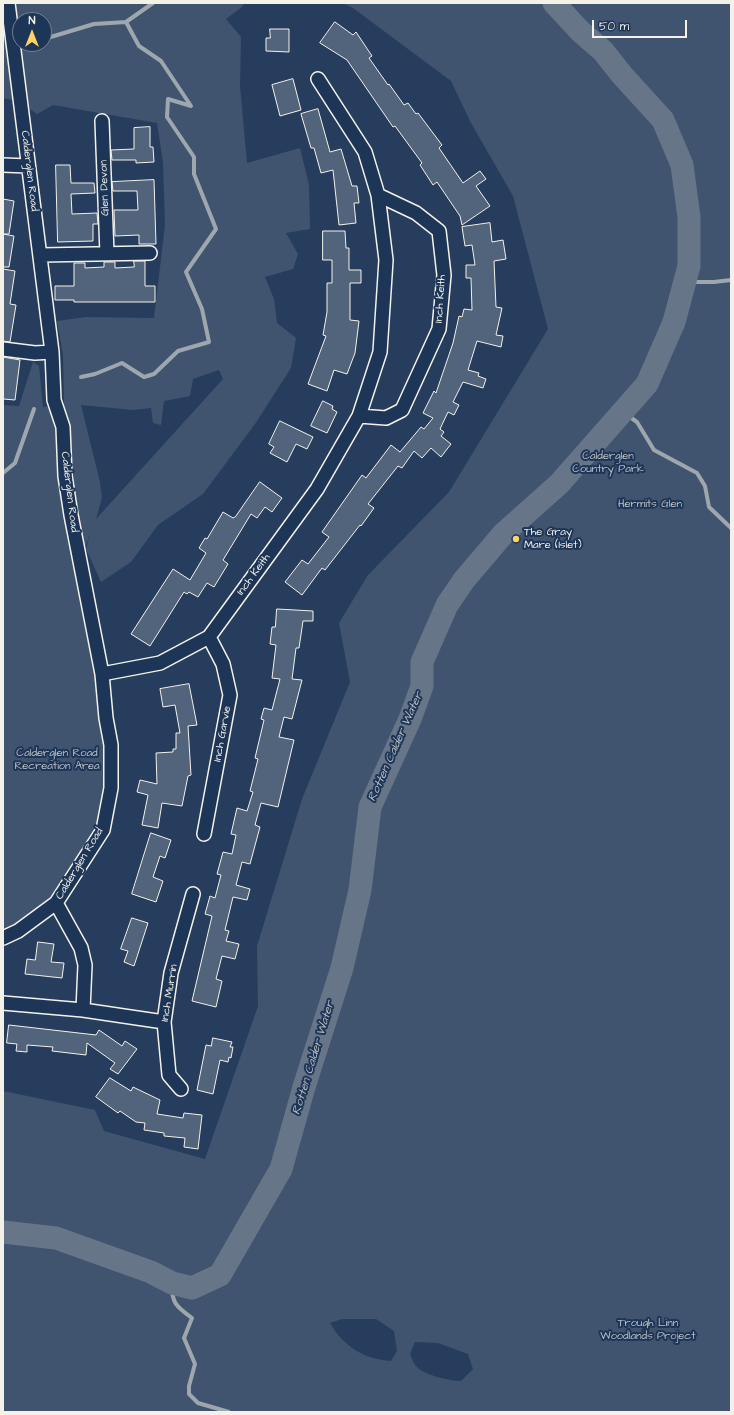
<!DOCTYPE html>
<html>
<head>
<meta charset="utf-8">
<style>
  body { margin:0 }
  #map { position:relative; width:734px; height:1415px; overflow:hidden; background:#263d5d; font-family:"Architects Daughter",sans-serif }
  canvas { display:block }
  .frame { position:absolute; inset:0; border:4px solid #f4f1e8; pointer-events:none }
  .north { position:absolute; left:12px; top:12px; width:40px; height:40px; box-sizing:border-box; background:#1d3557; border:1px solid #738091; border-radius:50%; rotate:0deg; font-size:11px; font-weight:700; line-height:16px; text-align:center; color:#f4f1e8 }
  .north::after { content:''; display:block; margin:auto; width:14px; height:18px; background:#ffd166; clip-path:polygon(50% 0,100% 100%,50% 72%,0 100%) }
  .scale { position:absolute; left:592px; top:20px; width:95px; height:18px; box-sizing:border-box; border:2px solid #f4f1e8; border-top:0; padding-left:5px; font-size:12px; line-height:14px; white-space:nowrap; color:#f4f1e8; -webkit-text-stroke:3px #1d3557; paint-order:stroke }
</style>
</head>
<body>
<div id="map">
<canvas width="734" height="1415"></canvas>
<div class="frame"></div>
<div class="north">N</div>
<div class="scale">50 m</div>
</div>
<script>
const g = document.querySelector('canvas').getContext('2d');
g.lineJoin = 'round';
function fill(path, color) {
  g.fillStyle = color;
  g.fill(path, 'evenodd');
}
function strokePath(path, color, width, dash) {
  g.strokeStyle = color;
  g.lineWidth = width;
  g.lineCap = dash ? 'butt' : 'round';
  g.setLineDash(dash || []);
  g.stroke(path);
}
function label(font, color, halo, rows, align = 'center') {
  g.font = font + ' "Architects Daughter",sans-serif';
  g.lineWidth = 4;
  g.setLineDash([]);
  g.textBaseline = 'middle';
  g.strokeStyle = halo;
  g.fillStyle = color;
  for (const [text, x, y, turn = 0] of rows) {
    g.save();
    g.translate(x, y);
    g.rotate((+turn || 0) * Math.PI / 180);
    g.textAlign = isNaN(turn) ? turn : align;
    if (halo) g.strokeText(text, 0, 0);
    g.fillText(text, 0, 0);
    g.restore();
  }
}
fill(new Path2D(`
  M3,3H244L242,7L226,19L241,37L240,86L247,163L300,148L309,185L310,229L286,233L298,254L293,269L265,277L274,299L277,323L296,338L291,368L255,424L203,494L158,525L131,562L101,582L86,549L90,534L79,565L111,745L103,830L56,903L3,938V405L19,406L33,362L39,366L43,407L64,404L63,355L57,321L86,317L154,318L165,225L163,163L157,123L53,105L37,114L20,102L3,98ZM20,20H44V44H20ZM219,370L223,379L96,519L102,498L100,482L81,405L133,410L151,408L153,423L161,425L164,401L190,396L193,379Z
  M343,3H731V1412H3V1091L95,1110L104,1131L205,1159L258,1006L257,946L302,799L350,682L339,623L368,575L449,492L548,329L513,196L471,123L451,81L353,8ZM342,1319H376L394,1331L397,1351L391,1361C364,1359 344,1347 330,1323ZM415,1342L438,1343L468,1354L473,1369L461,1381C450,1381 423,1375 416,1366C413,1363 412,1358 410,1354Z`), '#40546f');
strokePath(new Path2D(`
  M44,39L94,24L126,22
  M685,282H714L731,280
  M81,377L95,374L122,363L144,377L154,374L178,351L209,342L202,309L186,272L216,229L194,174V157L167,117L168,99L191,106L161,61L139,46L126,22L153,3
  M623,412L637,422L654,450L697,473L705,486L709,507L731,528
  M3,473L15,463L34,409
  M172,1283C171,1303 177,1307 192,1318L184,1338L195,1364L189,1386V1394L198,1403L229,1412`), '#9fa7ae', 4);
strokePath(new Path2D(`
  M3,1232L56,1238L151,1272L172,1283L192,1288L220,1275L281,1169L304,1087L342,968L360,890L370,807L410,719L422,686V662L447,605L464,580L504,533L559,484L647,384L674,322L689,266V217L682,165L663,120L622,75L603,51L580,31L554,3`), '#677588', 23);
const building = new Path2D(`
  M335,22L353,35L356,32L372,56L369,58L388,85L389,84L404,105L408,103L416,114L418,113L442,145L439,148L463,183L480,171L486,179L476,186L490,206L462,225L460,216L437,182L433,185L420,165L422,163L395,126L393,127L347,60L320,43Z
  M270,29H289V52L266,51V38H270Z
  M293,79L301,110L280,116L272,85Z
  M318,109L330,152L341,149L352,186H357L359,203H354L356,223L339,225L333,170L321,173L314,148H311L301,114Z
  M150,127V147H153L154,162L136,163V160H112L111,150L134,149V128Z
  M56,165H70L71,183H94L95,193L71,194L72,214L97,213L98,224H93V241L58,242Z
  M154,180L156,244H139V235L115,236L114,210H138L137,191H113L112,182Z
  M3,199L14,201L9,234H3Z
  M490,223L492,242L503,240L506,259L494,261L496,307L502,308L496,335L503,336L501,347L477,341L468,370L479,373L478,376L486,379L483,388L463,382L453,402L459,405L454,415L448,412L440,429L444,432L441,436L451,444L441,457L431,448L422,458L414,451L402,468L398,466L368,504L374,508L361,526L360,525L325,570L322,568L302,595L285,582L302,560L308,564L329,537L322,532L362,475L366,478L391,445L400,452L421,427L424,429L433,418L423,413L434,391L436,393L453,343L459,316L462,317L464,309L472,310L471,278H466V265H475L472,245L465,246L462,227Z
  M323,231H345L346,248H349V270H361V283H350V320L359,321L355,353L347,374L334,370L327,391L308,384L326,336L323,335L327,312V283H332V260H323Z
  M3,234L14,236L9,267H3Z
  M134,261H145V286H155V302H74V300H55V286H74V263H85V268L104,267V262H115V268L134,267Z
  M3,269L15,271L10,304L16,305L10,342L3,341Z
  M3,357L20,360L15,400L3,399Z
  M323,401L333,406L332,409L337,412L327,433L311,426Z
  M280,421L313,437L307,449L296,444L287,462L270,453L274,447L269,444Z
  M260,482L282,498L272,512L265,507L257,518L251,514L223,560L228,564L214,587L207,583L198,597L189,592L187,594L184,592L150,646L131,634L173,569L190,580L206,553L199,548L205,538L207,539L223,512L233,518L235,517Z
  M277,609L313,611V621H303L299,648H296L292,679L302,680L292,719L284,717L279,737L294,740L278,807L261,803L255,825L260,827L250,864L242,862L236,885L250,889L247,900L233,897L225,930L229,931L226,941L239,944L235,959L222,956L216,979L222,981L216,1007L192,1001L212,916L205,914L210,896L215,898L221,875L217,874L223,852L232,854L236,835L231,834L237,808L247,811L253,792L250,791L258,759L255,758L264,720L261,719L264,708L272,710L280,679L272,678L276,645L270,644L272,627H275Z
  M189,684L197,725L188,726L191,775L188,776L182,806L162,803L158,828L142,825L148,795L137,792L140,780L157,784L156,753L173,752V749H176V733H180L175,705L163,707L160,689Z
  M151,833L171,840L165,858L160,856L153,877L163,881L156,902L132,894Z
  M132,918L148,923L134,966L124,962L128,951L121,949Z
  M38,942L54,944L51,962L64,963L62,978L25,974L27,959L35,960Z
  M9,1025L96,1035L99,1030L122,1046L125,1041L137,1049L118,1074L110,1069L115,1063L87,1043L86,1055L52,1051L53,1047L27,1045V1052L16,1051L17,1044L7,1043Z
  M213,1038L232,1042L230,1047H233L231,1058L229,1057L228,1062L220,1060L213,1094L197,1090L206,1045L211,1046Z
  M110,1078L131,1091L133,1087L160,1100L157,1114L183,1118L184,1113L202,1115L198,1149L184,1147L185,1138L164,1136V1133L144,1130L145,1123L136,1122L120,1111L118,1113L96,1097Z`);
fill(building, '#52647b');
strokePath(building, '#f4f1e8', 1);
const minor = new Path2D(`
  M102,121L107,254
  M3,165L28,166
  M41,255L150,253
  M3,349L35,353L52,352
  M359,416L386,418L402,410L439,329L444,275L439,231L416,213L378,195
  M102,674L160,663L209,637L317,489L359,416L380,352L386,260L378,195L365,152L318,79
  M204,834L230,695L223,664L209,637
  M56,903L81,948L85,965L83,1010
  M3,938L18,931L56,903L103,830L111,788V745L106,718L102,674L71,515L65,476L63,427L54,400L52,352L8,3
  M3,1003L83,1010L164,1022
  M181,1089L169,1075L164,1022L171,973L193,894`);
strokePath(minor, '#f4f1e8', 16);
strokePath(minor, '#1d3557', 13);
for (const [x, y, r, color] of [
  [516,539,4,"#ffd166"]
]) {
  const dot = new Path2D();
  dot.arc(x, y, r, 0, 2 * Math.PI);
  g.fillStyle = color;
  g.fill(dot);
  strokePath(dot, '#1d3557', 1.5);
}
label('11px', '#f4f1e8', '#1d3557', [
  ["Calderglen Road",29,171,83],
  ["Glen Devon",105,188,-92],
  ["Inch Keith",441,299,-86],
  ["Calderglen Road",69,492,83],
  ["Inch Keith",254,575,-54],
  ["Inch Garvie",223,734,-80],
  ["Calderglen Road",80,864,-59],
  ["Inch Murrin",170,993,-81]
]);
label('11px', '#bec2c4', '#1d3557', [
  ["Calderglen",608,457],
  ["Country Park",608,470],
  ["Hermits Glen",650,505],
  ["Calderglen Road",57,754],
  ["Recreation Area",57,767],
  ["Trough Linn",648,1324],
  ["Woodlands Project",648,1337]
]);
label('11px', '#f4f1e8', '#1d3557', [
  ["The Gray",524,533],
  ["Mare (Islet)",524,546]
], 'left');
label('italic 12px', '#bcbfc2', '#1d3557', [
  ["Rotten Calder Water",396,747,-66],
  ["Rotten Calder Water",314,1058,-73]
]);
</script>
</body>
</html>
